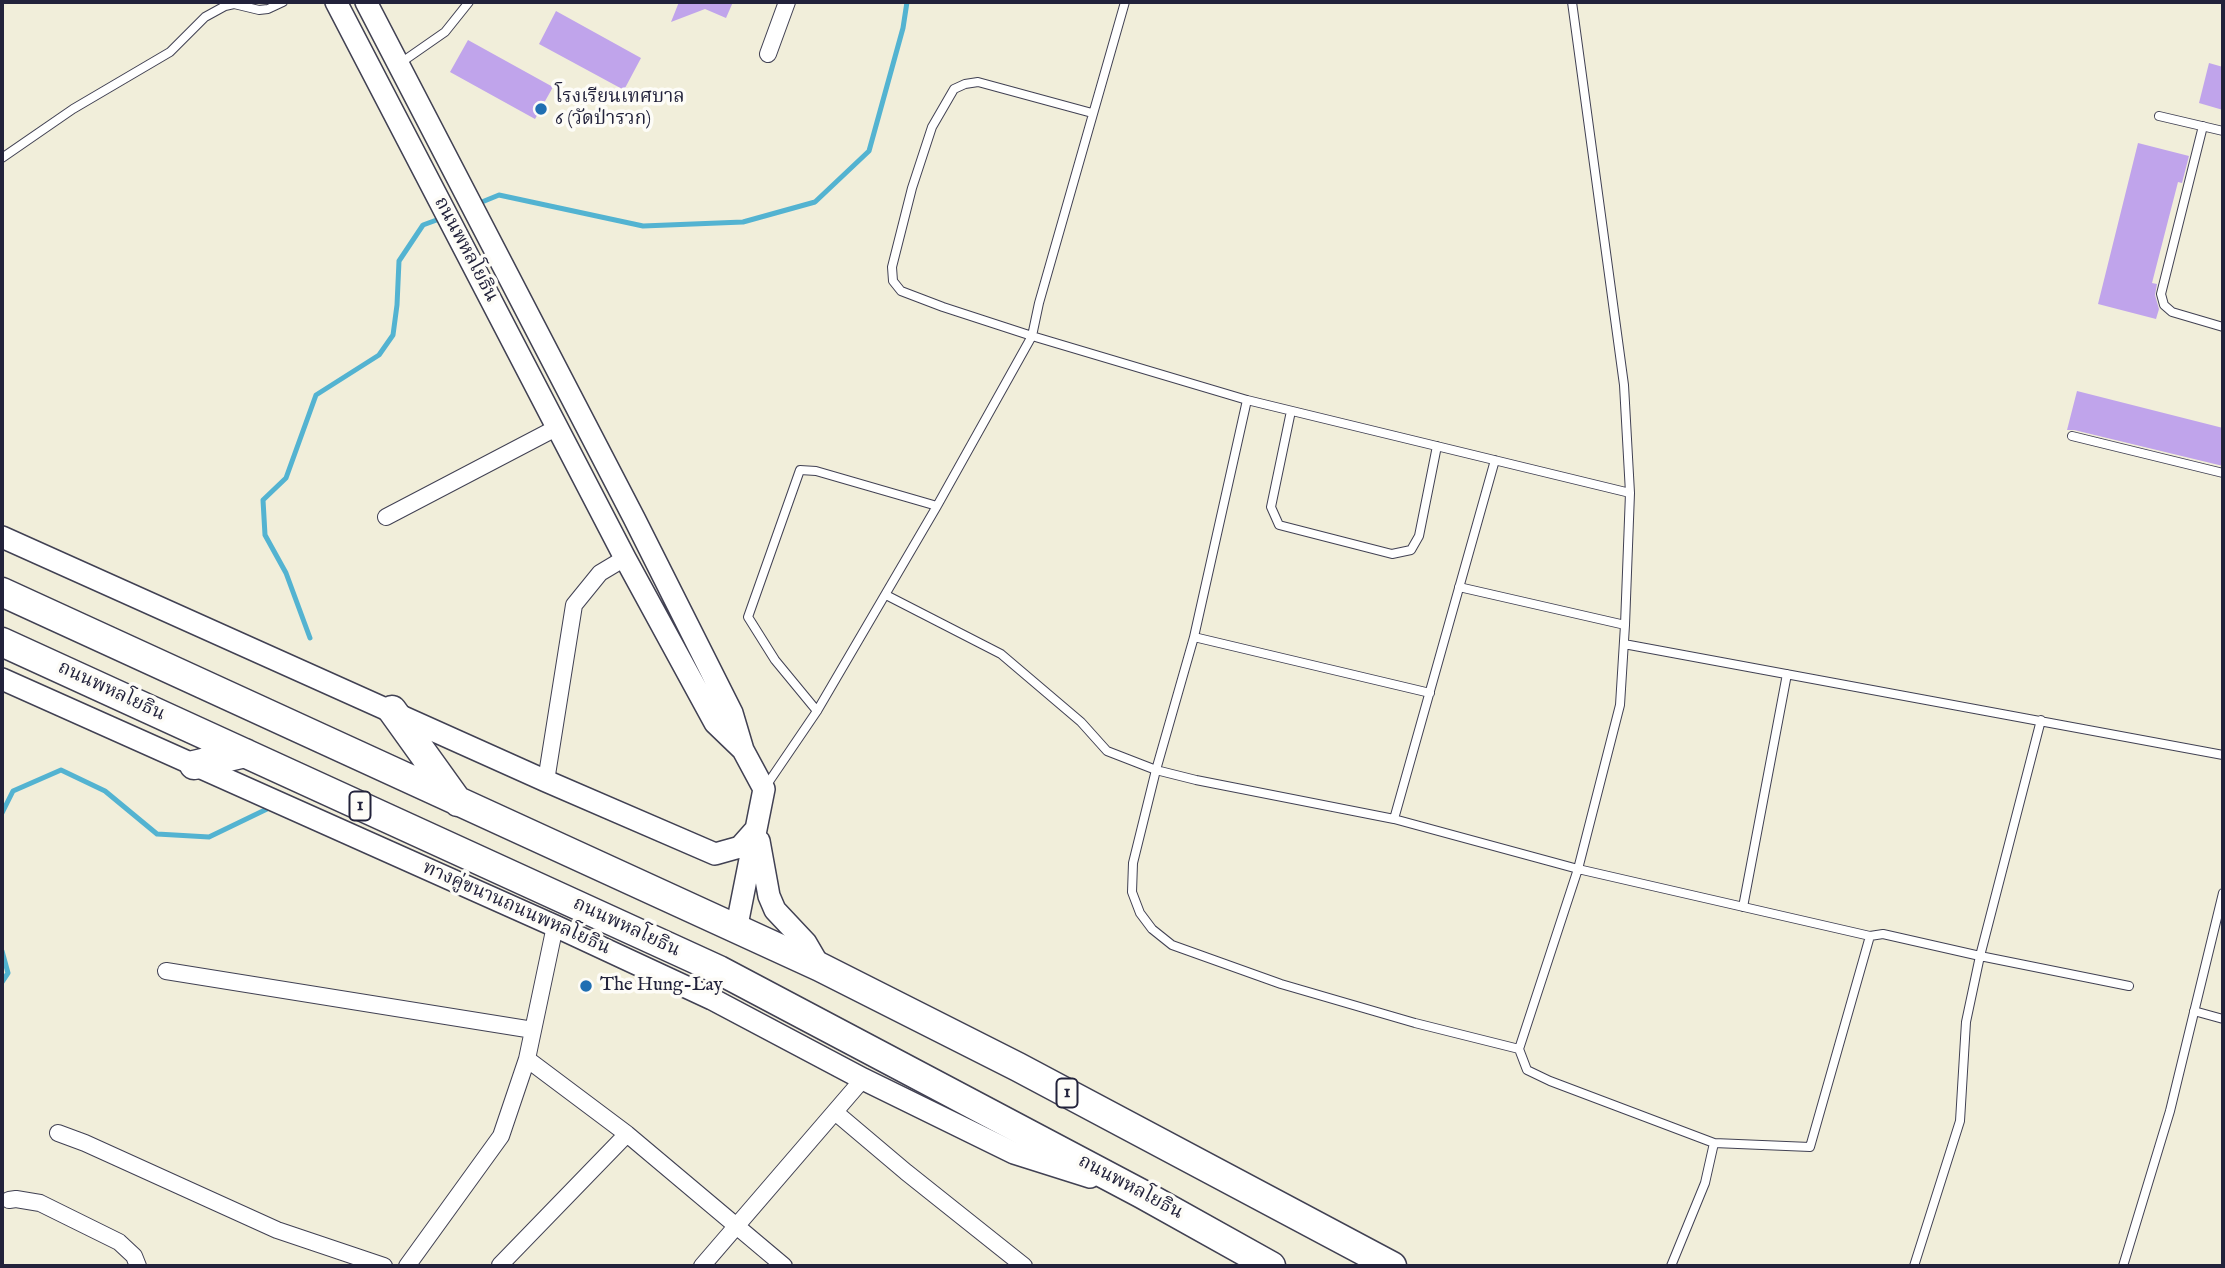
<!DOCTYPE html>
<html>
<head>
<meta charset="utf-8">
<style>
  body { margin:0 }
  #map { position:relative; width:2225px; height:1268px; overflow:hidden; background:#f1eeda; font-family:"IM FELL English",serif }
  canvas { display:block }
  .frame { position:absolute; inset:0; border:4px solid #22223b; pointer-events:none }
</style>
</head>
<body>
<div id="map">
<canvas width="2225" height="1268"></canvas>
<div class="frame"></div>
</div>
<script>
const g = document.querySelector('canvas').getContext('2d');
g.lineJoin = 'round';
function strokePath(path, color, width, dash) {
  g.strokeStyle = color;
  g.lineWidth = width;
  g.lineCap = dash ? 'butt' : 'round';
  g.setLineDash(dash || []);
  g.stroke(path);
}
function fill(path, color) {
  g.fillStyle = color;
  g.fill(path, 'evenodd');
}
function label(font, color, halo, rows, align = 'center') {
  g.font = font + ' "IM FELL English","Noto Serif Thai",serif';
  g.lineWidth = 7;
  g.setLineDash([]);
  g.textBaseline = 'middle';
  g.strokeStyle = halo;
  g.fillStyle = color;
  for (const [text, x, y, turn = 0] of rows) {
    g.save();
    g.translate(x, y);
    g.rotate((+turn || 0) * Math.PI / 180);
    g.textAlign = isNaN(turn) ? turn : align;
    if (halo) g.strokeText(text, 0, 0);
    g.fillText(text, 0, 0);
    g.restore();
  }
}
strokePath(new Path2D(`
  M477,204L499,195L643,226L743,222L815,202L869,151L903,28L907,2
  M310,638L286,573L265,535L263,500L286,478L316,395L379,355L393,335L397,305L399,261L423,225L442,218
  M2,813L13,791L61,770L105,791L157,834L209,837L267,809
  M2,951L8,973L2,982`), '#53b3d1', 5);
fill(new Path2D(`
  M679,2H733L726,18L705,9L671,22Z
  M556,11L641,58L624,90L539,44Z
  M468,40L553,87L535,119L450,72Z
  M2209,63L2223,67V110L2199,103Z
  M2138,143L2189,156L2182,183L2178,182L2152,283L2157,284L2155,295L2159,309L2156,319L2098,304Z
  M2077,391L2223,428V466L2074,430H2067Z`), '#c0a4eb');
const lane = new Path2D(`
  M1572,2L1624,385L1630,493L1625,625L1620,705L1578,869L1519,1049L1527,1070L1550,1081L1714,1143L1810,1147L1870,936
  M399,64L445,32L469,2
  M1092,113L978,82L965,84L954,89L932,127L912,188L892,267L893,281L901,291L943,307L1032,336L1247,400L1630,493
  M2159,116L2223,131
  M2203,126L2161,294L2164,305L2172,312L2223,327
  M2,158L73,109L170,52L205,17L225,6L234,4L259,10L268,9L283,2
  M1247,400L1194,637L1156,770L1133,863L1132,892L1140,913L1152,929L1172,945L1281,984L1415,1023L1519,1049
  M1291,411L1271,507L1279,525L1392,554L1411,550L1419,536L1437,446
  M2072,436L2223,473
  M1459,587L1625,625
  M886,595L1001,654L1081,722L1107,751L1156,770L1196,780L1394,819L1578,869L1870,936L1883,934L1980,956L2129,986
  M1194,637L1430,693
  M1624,644L2223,755
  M817,711L775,660L748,617L800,470L816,471L937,506
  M766,786L817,711L937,506L1032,336L1039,303L1125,2
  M1394,819L1495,460
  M1743,907L1787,674
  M2194,1011L2223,1019
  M1671,1266L1705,1183L1714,1143
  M1914,1266L1960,1121L1966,1022L1980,956L2041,720
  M2123,1266L2170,1111L2223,893`);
const street = new Path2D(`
  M768,54L787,2
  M386,517L558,427
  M546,781L574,605L600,573L625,558
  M166,971L533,1030
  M527,1059L627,1134L784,1266
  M835,1112L906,1172L1024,1266
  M58,1133L85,1143L277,1230L384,1266
  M9,1200L16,1199L40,1203L119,1242L134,1256L138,1266
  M500,1265L627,1134
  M407,1266L501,1136L527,1059L555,926
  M702,1266L863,1079`);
const secondary = new Path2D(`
  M336,2L625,558L715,723L742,749
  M366,2L634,518L732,713L743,750L764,789L736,930
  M2,537L546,781L715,854L740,847L756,829
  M2,679L555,926L712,999L863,1079L1014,1153L1090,1177
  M759,841L769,896L775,910L806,943L820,967`);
const highway = new Path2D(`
  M2,592L820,967L1018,1067L1392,1266
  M2,642L719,970L1142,1194L1271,1266
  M392,710L458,802
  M194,765L245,753`);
strokePath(lane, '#414153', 10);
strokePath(street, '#414153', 18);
strokePath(secondary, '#414153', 24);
strokePath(highway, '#414153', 31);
strokePath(lane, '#fff', 8);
strokePath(street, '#fff', 16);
strokePath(secondary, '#fff', 21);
strokePath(highway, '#fff', 28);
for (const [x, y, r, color] of [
  [541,109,7,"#1f6fb2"],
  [586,986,7,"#1f6fb2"]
]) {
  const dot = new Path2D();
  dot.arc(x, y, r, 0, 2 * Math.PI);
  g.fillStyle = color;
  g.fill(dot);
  strokePath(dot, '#fdfcf7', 2.5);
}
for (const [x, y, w] of [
  [360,806,21],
  [1067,1093,21]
]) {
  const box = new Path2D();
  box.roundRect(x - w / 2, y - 14.5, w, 29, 5);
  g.fillStyle = '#fdfcf7';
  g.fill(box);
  strokePath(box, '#22223b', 2);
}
label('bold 18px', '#22223b', null, [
  ["1",360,806],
  ["1",1067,1093]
]);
label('19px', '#22223b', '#fdfcf7', [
  ["โรงเรียนเทศบาล",555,98],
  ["6 (วัดป่ารวก)",555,120],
  ["The Hung-Lay",600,986]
], 'left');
label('19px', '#22223b', '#fdfcf7', [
  ["ถนนพหลโยธิน",465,250,62],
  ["ถนนพหลโยธิน",111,692,25],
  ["ทางคู่ขนานถนนพหลโยธิน",516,909,24],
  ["ถนนพหลโยธิน",626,928,25],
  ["ถนนพหลโยธิน",1130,1188,28]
]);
</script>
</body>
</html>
